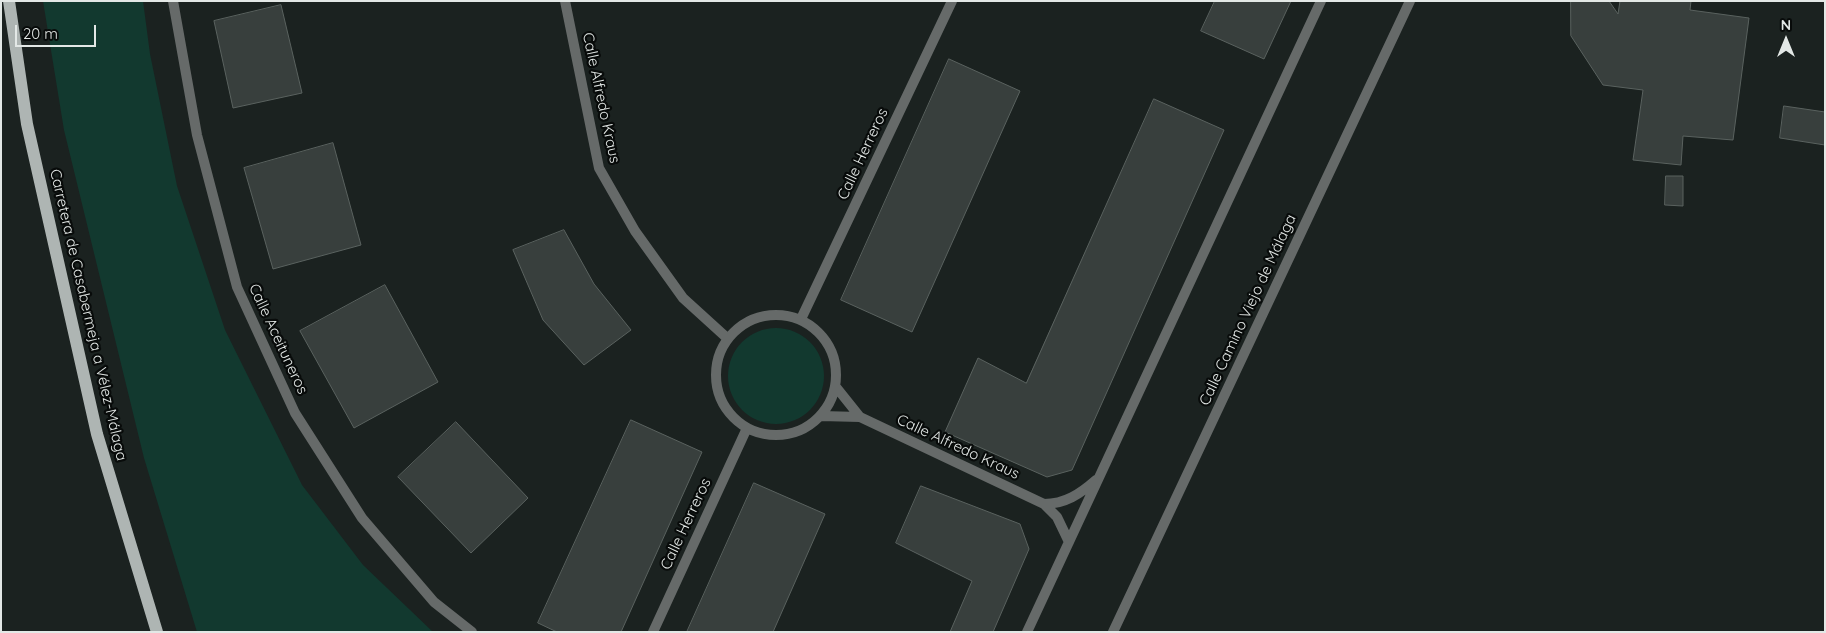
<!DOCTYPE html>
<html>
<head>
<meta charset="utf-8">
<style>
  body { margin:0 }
  #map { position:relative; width:1826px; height:633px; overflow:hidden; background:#1b2220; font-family:Quicksand,sans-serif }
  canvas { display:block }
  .frame { position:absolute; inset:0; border:2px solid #e3e8e6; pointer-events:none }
  .north { position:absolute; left:1761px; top:15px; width:50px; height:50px; -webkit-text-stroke:4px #080b0a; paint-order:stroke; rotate:0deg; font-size:14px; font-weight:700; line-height:20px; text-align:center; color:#e3e8e6 }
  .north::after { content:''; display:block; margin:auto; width:18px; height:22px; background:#e3e8e6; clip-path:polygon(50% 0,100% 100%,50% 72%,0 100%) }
  .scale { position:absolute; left:15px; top:25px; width:81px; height:22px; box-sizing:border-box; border:2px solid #e3e8e6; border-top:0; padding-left:6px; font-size:15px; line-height:18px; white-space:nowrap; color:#e3e8e6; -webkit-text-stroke:4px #080b0a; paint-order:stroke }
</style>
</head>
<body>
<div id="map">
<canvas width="1826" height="633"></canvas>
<div class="frame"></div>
<div class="north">N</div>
<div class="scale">20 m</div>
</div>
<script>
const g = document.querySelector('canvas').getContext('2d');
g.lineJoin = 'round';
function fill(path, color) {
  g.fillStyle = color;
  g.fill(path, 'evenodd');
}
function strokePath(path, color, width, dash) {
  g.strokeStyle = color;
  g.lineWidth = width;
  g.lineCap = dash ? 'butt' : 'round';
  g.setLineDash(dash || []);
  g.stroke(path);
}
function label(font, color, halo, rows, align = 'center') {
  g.font = font + ' Quicksand,sans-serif';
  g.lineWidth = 4.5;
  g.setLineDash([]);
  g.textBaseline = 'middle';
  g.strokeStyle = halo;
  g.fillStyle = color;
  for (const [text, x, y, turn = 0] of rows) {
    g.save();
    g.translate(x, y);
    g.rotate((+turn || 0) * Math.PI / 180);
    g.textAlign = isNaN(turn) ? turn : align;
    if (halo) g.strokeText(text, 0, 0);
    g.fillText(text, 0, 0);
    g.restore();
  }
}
fill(new Path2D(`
  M43,1H143L150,54L177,186L225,330L302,485L363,565L433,632H197L144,458L64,130Z
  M728 376a48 48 0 1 1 96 0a48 48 0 1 1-96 0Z`), '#12392f');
const building = new Path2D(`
  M1215,1H1291L1264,59L1201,31Z
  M1571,1H1609L1618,14L1620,1H1691L1690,10L1749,18L1733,140L1683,136L1681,165L1633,160L1643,90L1603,85L1571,36Z
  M281,5L302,93L233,108L214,21Z
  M949,59L1020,91L912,332L841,300Z
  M1154,99L1224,130L1072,470L1047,477L945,432L978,358L1026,383Z
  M1784,106L1825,112V145L1780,138Z
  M333,143L361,245L273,269L244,168Z
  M1666,176H1683V206L1665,205Z
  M564,230L594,284L631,330L584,365L543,320L513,250Z
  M385,285L438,382L354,428L300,331Z
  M631,420L702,452L621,632H557L538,623Z
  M456,422L528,498L471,553L398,477Z
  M754,483L825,514L773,632H687Z
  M921,486L1020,524L1029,549L993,632H950L972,581L896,543Z`);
fill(building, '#383f3d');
strokePath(building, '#5a625f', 1);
strokePath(new Path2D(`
  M173,1L197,135L237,287L295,413L362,518L434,602L472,632
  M565,1L599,168L635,231L683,298L727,338
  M716 375a60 60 0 1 1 120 0a60 60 0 1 1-120 0Z
  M801,319L952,1
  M836,387L860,417L1044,504L1057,517L1069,542
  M821,416L860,417
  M1044,504C1065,504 1080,494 1096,480
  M653,632L747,428
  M1027,632L1321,1
  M1113,632L1410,1`), '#666a69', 10);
strokePath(new Path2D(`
  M9,1L27,124L97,434L157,632`), '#aeb5b3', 12);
label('15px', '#e3e8e6', '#080b0a', [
  ["Calle Alfredo Kraus",601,98,78],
  ["Calle Herreros",863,154,-65],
  ["Calle Camino Viejo de Málaga",1248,310,-65],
  ["Carretera de Casabermeja a Vélez-Málaga",88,315,77],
  ["Calle Aceituneros",278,339,65],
  ["Calle Alfredo Kraus",958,447,25],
  ["Calle Herreros",686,524,-65]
]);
</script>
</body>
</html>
